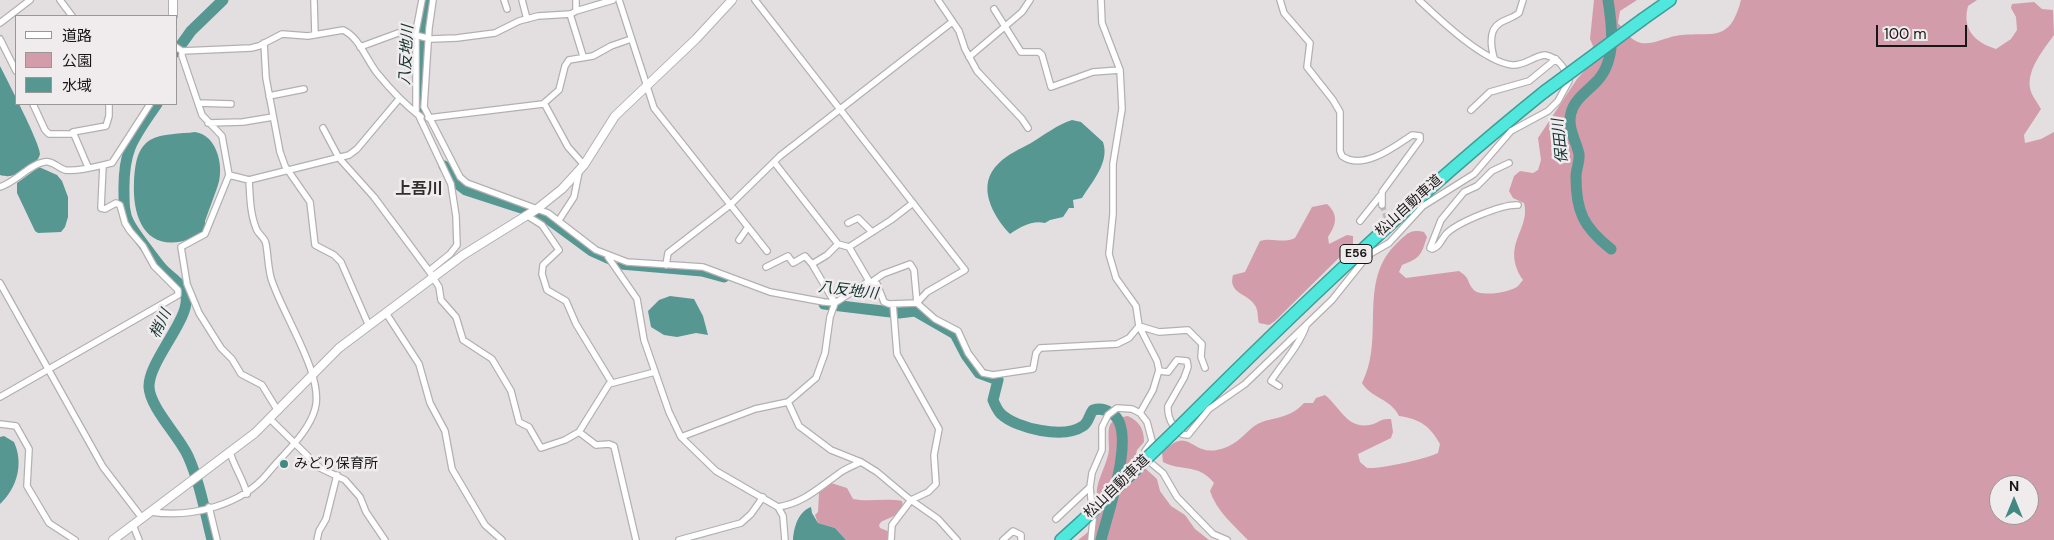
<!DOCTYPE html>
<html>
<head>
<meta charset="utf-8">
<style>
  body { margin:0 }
  #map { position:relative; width:2054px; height:540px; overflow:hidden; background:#e3dfe0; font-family:"DM Sans","Noto Sans JP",sans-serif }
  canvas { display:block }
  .legend { position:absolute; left:15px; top:15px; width:162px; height:90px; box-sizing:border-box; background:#f0eced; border:1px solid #9a9797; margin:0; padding:6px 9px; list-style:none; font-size:15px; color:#181717 }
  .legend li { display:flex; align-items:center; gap:10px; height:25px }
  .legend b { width:25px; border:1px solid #9a9797 }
  .north { position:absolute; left:1989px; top:475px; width:50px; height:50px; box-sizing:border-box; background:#f0eced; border:1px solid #9a9797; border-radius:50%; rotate:0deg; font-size:14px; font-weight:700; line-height:20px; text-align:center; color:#181717 }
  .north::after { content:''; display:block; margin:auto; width:18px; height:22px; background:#428984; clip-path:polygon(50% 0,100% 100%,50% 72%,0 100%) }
  .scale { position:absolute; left:1876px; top:25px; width:91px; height:22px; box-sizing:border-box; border:2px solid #181717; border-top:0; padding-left:6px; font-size:15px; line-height:18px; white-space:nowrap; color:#181717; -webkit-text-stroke:4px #f0eced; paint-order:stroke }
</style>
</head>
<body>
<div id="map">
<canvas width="2054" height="540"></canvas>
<ul class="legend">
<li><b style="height:6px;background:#fff"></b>道路</li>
<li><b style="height:14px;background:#d29caa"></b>公園</li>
<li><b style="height:14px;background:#569792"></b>水域</li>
</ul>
<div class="north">N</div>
<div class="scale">100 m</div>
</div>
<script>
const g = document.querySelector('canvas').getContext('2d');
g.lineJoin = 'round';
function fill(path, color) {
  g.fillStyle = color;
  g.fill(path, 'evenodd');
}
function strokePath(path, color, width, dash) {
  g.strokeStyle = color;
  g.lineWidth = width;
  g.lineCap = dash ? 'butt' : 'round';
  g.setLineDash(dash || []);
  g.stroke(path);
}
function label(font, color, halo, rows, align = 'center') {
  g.font = font + ' "DM Sans","Noto Sans JP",sans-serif';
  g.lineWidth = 5;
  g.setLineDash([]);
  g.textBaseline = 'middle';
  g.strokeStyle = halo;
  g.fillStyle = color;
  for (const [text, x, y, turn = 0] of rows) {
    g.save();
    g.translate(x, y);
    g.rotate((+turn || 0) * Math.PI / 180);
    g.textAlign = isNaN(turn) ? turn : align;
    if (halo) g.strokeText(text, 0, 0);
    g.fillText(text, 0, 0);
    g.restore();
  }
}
fill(new Path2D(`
  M1594,0H1637L1620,11L1618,23C1624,30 1631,41 1641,43C1652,45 1665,38 1675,36C1711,30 1729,46 1741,0H1977L1968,6C1962,29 1974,42 1996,49L2011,39L2017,30L2016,17L2011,8L2012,4L2034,2L2042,9L2053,10L2054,35C2044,49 2027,69 2030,88C2031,95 2038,103 2041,109L2024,135L2025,143L2041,139L2054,132V540H1248C1234,526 1216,510 1210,491L1214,483C1198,463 1183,472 1163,462L1162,453C1189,424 1190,455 1217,450C1234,447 1241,437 1253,427C1269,415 1287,422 1304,403H1313L1316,398L1325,395C1339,406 1347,429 1369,425C1378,424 1379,418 1391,419L1393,432L1391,438L1358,454L1360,462L1367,468C1381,469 1426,459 1438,453L1440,444C1430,426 1420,419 1399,416C1391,399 1371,398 1362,383C1386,337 1356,281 1398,242C1408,233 1410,229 1424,232L1427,237C1421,256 1420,258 1402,265L1399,272L1406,278L1459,271C1471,279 1466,280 1473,289C1479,298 1512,292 1518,286C1520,284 1521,282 1523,280C1500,245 1531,230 1524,203L1513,198L1509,191L1514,176L1520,171L1533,173L1538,170L1541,160L1538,138L1577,79L1586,69L1593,46L1590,39ZM1999,485H2029V515H1999Z
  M1327,204C1339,215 1336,225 1328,237L1329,244L1347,235L1353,236V244L1275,321L1269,325L1259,323C1257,317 1259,310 1254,304C1246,293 1228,293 1233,275L1245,272L1260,241C1272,237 1283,244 1295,238L1312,207Z
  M1128,416C1140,422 1144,429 1144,442L1137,450L1135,459L1157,479L1160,491L1171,506L1185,515L1195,529L1209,540H1078C1085,535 1093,529 1096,520C1099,511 1096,499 1097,489C1099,476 1108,462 1109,449C1109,430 1104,419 1128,416Z
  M831,483L847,488L853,499C867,502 886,498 902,501C906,514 890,517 881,522L879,525L880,528L890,532V540H846L835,528L818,523L815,515L818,512L819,493Z`), '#d29caa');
fill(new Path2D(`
  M0,66C6,78 41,145 40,154C38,163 31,164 24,169C16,175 10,178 0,175Z
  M1072,120L1081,122L1103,142C1110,162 1092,182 1082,198L1073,200L1074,208H1069L1063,217L1050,220L1045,223C1032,220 1020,227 1010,234C993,216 975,185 999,163C1008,154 1020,149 1031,143C1044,135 1057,125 1072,120Z
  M195,132C218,135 225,169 217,188C213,199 209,210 205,221C206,231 201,234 193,238C148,255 132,221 134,182C135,167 136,149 150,140C162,133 181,134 195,132Z
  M39,167L57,175L62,181L68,197V217L65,227L61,232L38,233L35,231L17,193V183Z
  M670,296L694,299L703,316L708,335L696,333L677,337L664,335L651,327L648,311L659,300Z
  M4,436L14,442C24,464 17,488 0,504V437Z
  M811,507L812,513L818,523L835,528L846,540H793C794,527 798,512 811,507Z`), '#569792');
strokePath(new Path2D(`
  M1608,0C1612,25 1617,60 1597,81C1589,90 1574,99 1571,113C1567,127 1576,141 1579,154C1580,161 1576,169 1576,177C1576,211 1583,227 1611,249
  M176,52L191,31L223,0
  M157,104C133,139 123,149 124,193C124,203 124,214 129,223C136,236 151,254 160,266C167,276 184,283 186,297C190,319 148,362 149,387C150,408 179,436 188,456C200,483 205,512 212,540
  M420,112V46L427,0
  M444,166L454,181L466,190L543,215L592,251L621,264L702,271L724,277
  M824,304L899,313L915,311L955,334L966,355L979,373L998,380L993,400C995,405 997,410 1001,414C1017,429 1064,439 1083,426C1089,422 1089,415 1093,410C1100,408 1105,409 1111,413C1139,427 1107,515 1101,540`), '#569792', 11);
strokePath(new Path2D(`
  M1382,205L1390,227`), '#bab7b8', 5.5, [5.5, 3]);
const minor = new Path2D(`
  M60,0L72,16
  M314,0L315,35
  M433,0L429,28L424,107L460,177L467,183L548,213L596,250L627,262L703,267L770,292L824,302L835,303L869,281
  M504,0L507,9
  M522,0L527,19
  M619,0L654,108L767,251
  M755,0L965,270L927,292L917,303
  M938,0L959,31L965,49L977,71L1022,119L1028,128
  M1101,0L1102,23L1120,70L1122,109L1113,164V214L1109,254L1116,278L1136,306L1139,326L1157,361L1159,370L1153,390L1140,413L1147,422L1152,441L1145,451L1151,463L1163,473L1177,497L1213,534L1227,540
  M1280,0L1284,13L1310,43L1307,67L1333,100L1340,112V151L1342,156C1363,171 1394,147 1412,135L1420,136V140L1382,192V205
  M994,9L1021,52H1039L1042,55L1051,87L1093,72L1120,70
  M576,11L613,0
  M570,14L583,56
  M0,23L30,0
  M0,39L16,71
  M264,43L266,78L280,152L285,166L310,202L315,245L334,255L341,262L369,326
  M176,47L182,51L251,48L259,46L282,34L308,36L343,30C359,37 366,59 377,73C390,89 404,104 421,117
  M360,47L398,33L411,34L431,39L457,38L495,33L519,21L538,16L571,14L576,11V0
  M969,57L1022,12L1030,0
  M1494,58C1491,47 1488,30 1500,23C1506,19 1513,18 1519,13L1523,0
  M269,96L304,89
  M198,103L231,104
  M544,103L568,147L584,165
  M33,104L45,130L49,134H73
  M1471,110L1490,92L1529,81L1556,59
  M416,113V31L422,0
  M419,116L451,184L456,216L457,245L450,254L429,271L439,287L441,300L456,317L463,340L492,359L511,391L519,422L529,427L541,448L565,440L579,432L596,445L609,444L614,446L636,540
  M428,118L543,104L559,90L565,66L569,60L593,56L611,46L631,39
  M208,123L243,122L273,117
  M323,128L339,158L374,197L429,271
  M774,162L838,244L849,247L869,281L877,284L884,302L889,304L917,303L935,319L958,331L968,353L983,373L993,375L1033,369L1036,353L1040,348L1117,344L1129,338L1139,326
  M1509,163L1492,171L1477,186L1464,192L1441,220L1430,248L1432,249C1440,247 1441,239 1447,233C1459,222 1502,204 1518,205
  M88,167L73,132L106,126L109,116V104
  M229,175L205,234L181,247L187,284L199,313L221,348L232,359L241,374L262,385L278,411
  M249,180L349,155L357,149L399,99
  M0,187C18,181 28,165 44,162C52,160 58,168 65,170C79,172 98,166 112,163L150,104
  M526,215L542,225L559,250L543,265L542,274L547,290L566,301L576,324L612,383
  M559,220L574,197L579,172
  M1360,221L1380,196
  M848,223L858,218L871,231
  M739,240L748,227
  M849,247L891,220L913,203
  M608,257L637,299L644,340L669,412L681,437L716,471L778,507L783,516L785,540
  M812,264L827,255L838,244
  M666,265L668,253L730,205L780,156L952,22
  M766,267L788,256L793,263L805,256L812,264L835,303
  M873,281L883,274L910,264L914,270L917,303
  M0,283L103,467L142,518
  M386,313L419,364L430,403L445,431L452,469L485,525L502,540
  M1139,326L1159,332L1188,330L1202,344L1201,357L1205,368
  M1159,371L1168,372L1177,360L1187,361L1188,367L1184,378L1168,406C1167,417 1175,436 1188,435L1209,409L1245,384L1332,300L1368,255L1389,243L1423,206L1474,174L1511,131L1548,111L1558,101L1569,81C1565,68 1559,58 1545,55C1533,56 1525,66 1512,65C1484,62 1439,19 1419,0
  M1279,386L1271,381C1282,364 1299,346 1306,326
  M0,397L178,295V290L154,266L143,246L130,231L125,223L120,205L116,203L105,209L101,208L103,165
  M788,402L799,426L831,450L861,462L877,472L908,498L938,519L957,540
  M270,419L320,468L345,480L360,497L366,512L385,540
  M0,424L16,426L29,449L27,486L49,523L75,540
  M579,432L609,384L655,372
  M681,437L755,409L788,402L816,378L825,353L830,317L835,303
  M230,452C234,467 243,478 247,494
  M1090,487L1093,520L1091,540
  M209,507L217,540
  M778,507C803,503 817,489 837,475C844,469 853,466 861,462
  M151,512C192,518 242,505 268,473C284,453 308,434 315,409C325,376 281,312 271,278C268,267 268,255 266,244C265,237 258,235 256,228C250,213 250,196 249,180L229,175L222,136L202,115L182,56V51
  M1056,519L1090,487L1092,473L1102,450V427L1108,415L1117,408L1132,409L1140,413
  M133,525L139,540
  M317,540L319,531L326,519L337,475
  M679,540L741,523L751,514L763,497
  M891,540L892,525L911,500L928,492L936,484L934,455L939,429L897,354L893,304
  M1003,540L1013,531L1021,535V540`);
const tertiary = new Path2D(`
  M173,0V16
  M113,540L255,433L339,348L463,255L537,209L562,189L584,165L615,116L696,39L732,0`);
const motorway = new Path2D(`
  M1643,19L1670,0
  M1179,427C1296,310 1415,196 1544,92
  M1061,540L1081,522`);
strokePath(minor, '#b4b0b1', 8);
strokePath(tertiary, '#b4b0b1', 10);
strokePath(motorway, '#3c9e98', 14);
strokePath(minor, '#fff', 5.5);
strokePath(tertiary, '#fff', 8);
strokePath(motorway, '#50e7dd', 11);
const motorwayBridge = new Path2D(`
  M1544,92L1643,19
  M1081,522L1179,427`);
strokePath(motorwayBridge, '#3c9e98', 14, []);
strokePath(motorwayBridge, '#50e7dd', 11);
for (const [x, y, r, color] of [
  [284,464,5,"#428984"]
]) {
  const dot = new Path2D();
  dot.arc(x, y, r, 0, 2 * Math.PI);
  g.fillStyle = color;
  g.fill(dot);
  strokePath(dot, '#f0eced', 2);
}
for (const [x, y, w] of [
  [1356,254,32]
]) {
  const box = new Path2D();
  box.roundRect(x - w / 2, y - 9.5, w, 19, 4);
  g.fillStyle = '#f0eced';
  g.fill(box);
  strokePath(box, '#181717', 1);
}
label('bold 12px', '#181717', null, [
  ["E56",1356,254]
]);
label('14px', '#181717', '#f0eced', [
  ["松山自動車道",1409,206,-42],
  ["松山自動車道",1117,487,-44]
]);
label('14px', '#181717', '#f0eced', [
  ["みどり保育所",294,464]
], 'left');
label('italic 15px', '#10322f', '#f0eced', [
  ["八反地川",407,55,-87],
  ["保田川",1561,141,-96],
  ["八反地川",848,291,7],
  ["梢川",161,324,-64]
]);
label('bold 16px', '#322f2f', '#f0eced', [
  ["上吾川",419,190]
]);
</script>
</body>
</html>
